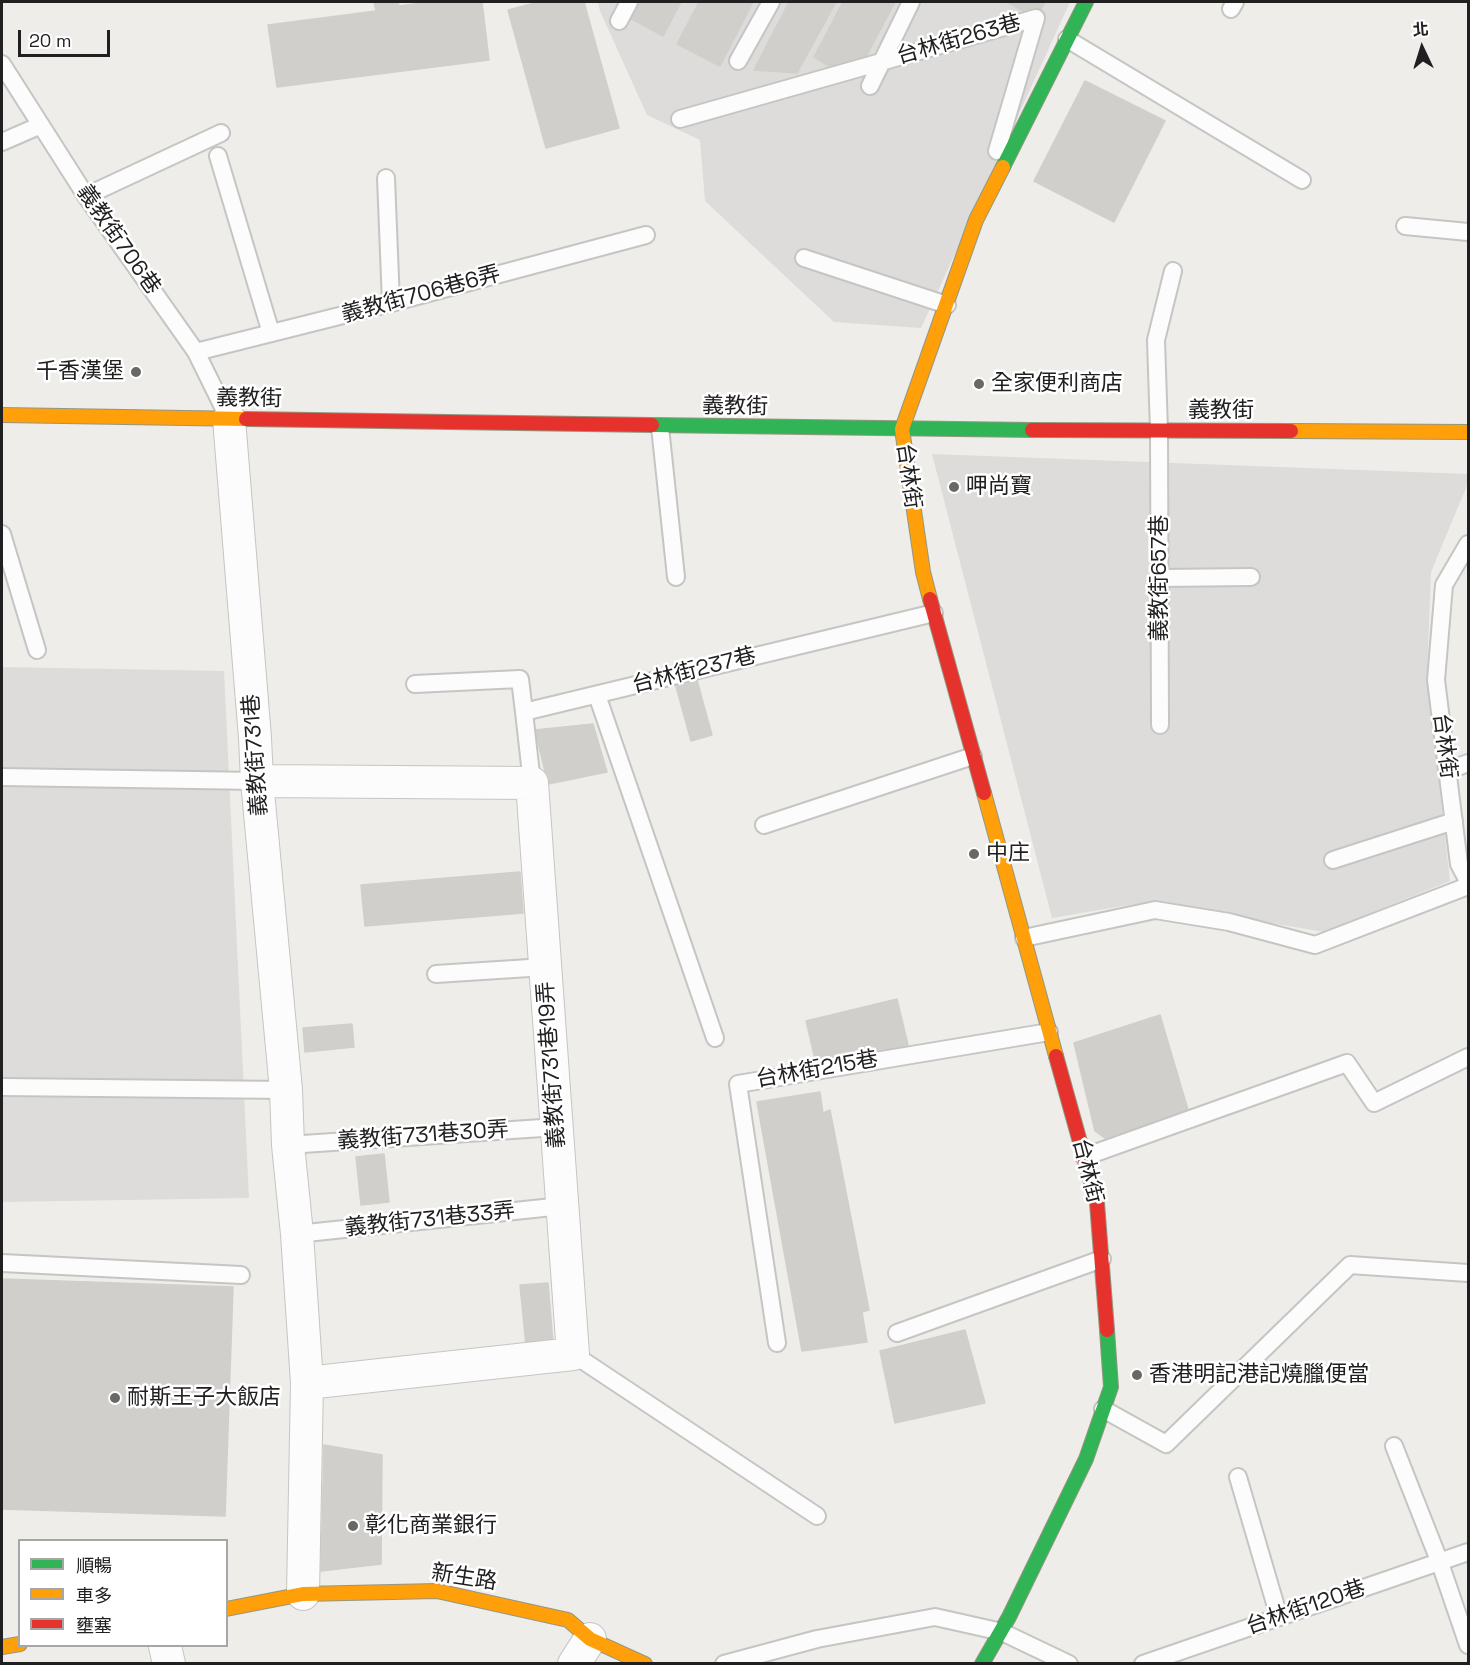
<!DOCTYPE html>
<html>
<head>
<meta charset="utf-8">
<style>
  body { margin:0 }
  #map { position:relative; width:1470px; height:1665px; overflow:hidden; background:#eeede9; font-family:"Space Grotesk","Noto Sans TC",sans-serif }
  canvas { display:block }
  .frame { position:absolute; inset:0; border:3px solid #202020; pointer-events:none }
  .legend { position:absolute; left:18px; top:1539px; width:210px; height:108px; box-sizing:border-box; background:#fff; border:2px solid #a6a6a6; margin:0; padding:8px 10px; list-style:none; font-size:18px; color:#202020 }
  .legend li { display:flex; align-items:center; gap:12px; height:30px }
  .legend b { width:30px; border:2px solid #a6a6a6 }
  .north { position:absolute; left:1392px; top:18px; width:60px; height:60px; -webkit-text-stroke:4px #fff; paint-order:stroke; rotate:356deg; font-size:16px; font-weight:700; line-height:24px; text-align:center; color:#202020 }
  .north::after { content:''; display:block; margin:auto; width:21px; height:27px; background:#202020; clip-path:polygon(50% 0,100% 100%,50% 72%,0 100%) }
  .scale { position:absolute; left:18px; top:30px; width:92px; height:27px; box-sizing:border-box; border:3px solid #202020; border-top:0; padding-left:8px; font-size:18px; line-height:21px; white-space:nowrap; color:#202020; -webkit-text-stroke:4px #fff; paint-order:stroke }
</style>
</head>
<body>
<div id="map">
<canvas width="1470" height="1665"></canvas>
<div class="frame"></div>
<ul class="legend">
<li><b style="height:8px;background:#30b455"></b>順暢</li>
<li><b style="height:8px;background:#ff9f0a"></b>車多</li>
<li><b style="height:8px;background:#e5322d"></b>壅塞</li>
</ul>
<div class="north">北</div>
<div class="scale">20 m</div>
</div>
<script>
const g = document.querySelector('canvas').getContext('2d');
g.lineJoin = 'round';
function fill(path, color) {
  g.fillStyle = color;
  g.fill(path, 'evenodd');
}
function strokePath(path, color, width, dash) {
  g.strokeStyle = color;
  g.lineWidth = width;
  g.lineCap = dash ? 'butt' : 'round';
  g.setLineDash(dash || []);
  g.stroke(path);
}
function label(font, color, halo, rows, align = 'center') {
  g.font = font + ' "Space Grotesk","Noto Sans TC",sans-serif';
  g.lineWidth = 5;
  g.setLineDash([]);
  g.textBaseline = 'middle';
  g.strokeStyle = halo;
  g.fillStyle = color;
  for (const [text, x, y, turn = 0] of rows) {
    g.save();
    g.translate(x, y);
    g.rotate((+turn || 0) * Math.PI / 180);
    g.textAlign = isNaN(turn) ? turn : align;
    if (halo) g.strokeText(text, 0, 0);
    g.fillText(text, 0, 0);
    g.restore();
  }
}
fill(new Path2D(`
  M598,2H1070L921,328L834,322L705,201L700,140L647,115L600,11Z
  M932,454L1468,474V483L1431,572L1427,676L1450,881L1324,932L1147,902L1052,918Z
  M2,667L224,671L249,1198L2,1202Z`), '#dddcda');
const building = new Path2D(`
  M374,2H398L399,6L431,2H482L489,60L277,87L268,25L376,11Z
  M539,2H584L619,128L546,148L508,10Z
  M636,2H681L663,36L628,17Z
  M699,2H753L720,66L677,44Z
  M789,2H836L797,73L754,70Z
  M843,2H895L860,68L844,75L814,57Z
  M1007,2H1045L1036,18Z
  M1085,81L1165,121L1114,222L1034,181Z
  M695,673L712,735L691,741L674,679Z
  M593,724L607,772L548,784L535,730Z
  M520,872L523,913L365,926L361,885Z
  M897,999L908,1045L817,1067L806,1021Z
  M1160,1015L1191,1120L1109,1141L1095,1131L1074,1043Z
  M352,1024L354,1047L305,1052L303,1028Z
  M820,1092L823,1113L830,1110L869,1310L862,1312L867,1342L802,1351L757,1102Z
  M384,1154L389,1202L361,1205L356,1157Z
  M2,1279L233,1287L225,1516L2,1509Z
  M548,1283L553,1343L526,1346L520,1285Z
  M965,1330L985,1403L895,1423L880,1351Z
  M324,1445L382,1455L381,1564L321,1571Z`);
fill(building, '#d1cfcc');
strokePath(building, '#d1cfca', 1.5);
const lane = new Path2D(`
  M1231,9L1235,2
  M619,21L629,2
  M1067,39L1302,180
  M738,61L771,2
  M2,64L86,196L196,352L229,419
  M870,86L911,2
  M680,119L1036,18L997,151
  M2,142L41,125
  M218,156L271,333
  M386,178L391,303
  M86,196L221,133
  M1405,226L1468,232
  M804,258L947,305
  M196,352L391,303L646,235
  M660,427L676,577
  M2,534L37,650
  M1468,544L1444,585L1436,680L1459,864L1468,881
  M1160,578L1251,577
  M415,684L520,679L524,712
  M597,695L715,1038
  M1160,725L1159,431L1156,340L1173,271
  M1447,771L1468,763
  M2,777L257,781
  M532,783L524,712L934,613
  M764,825L973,756
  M1333,860L1454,821
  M1024,938L1155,910L1229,922L1315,945L1468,886
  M436,974L545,967
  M2,1087L286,1090
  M288,1145L557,1127
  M1084,1157L1347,1063L1374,1103L1468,1057
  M297,1234L562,1206
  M2,1263L241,1275
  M897,1333L1102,1259
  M777,1343L738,1084L1049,1032
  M573,1354L817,1516
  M1103,1409L1166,1444L1350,1265L1468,1273
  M1394,1446L1440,1563L1468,1645
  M1238,1477L1279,1617
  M724,1664L817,1639L935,1617L1002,1632L1069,1664
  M1143,1664L1468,1552`);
const street = new Path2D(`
  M229,419L255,738L257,781L286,1090L288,1145L297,1234L307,1383L303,1594
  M257,781L532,783L573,1354L307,1383
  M165,1646L169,1664
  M574,1664L590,1639`);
const fast = new Path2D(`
  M1003,167L1086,2
  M652,425L1032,430
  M982,1664L1009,1617L1086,1459L1111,1387L1107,1330`);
const slow = new Path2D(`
  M2,415L246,419
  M1291,431L1468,432
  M930,599L923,572L902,429L976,220L1003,167
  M984,793L1056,1056
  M226,1609L303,1594L437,1591L568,1620L590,1639L645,1664
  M2,1647L20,1644`);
const jam = new Path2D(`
  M246,419L652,425
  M1032,430L1291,431
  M930,599L984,793
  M1056,1056L1097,1203L1107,1330`);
strokePath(lane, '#c5c5c3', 20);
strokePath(street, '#c5c5c3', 34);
strokePath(fast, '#949782', 16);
strokePath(slow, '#949782', 16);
strokePath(jam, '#949782', 16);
strokePath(lane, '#fcfcfc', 16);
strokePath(street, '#fcfcfc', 32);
strokePath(fast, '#30b455', 14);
strokePath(slow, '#ff9f0a', 14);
strokePath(jam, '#e5322d', 14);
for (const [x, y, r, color] of [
  [136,372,6,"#686866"],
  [979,384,6,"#686866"],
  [954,487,6,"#686866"],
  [974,854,6,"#686866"],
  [1137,1375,6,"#686866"],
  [115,1398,6,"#686866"],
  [353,1526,6,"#686866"]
]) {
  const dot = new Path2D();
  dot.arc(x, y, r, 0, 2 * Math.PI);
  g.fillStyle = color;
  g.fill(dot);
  strokePath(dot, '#fff', 2);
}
label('22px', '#202020', '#fff', [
  ["台林街263巷",959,40,-16],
  ["義教街706巷",118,240,55],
  ["義教街706巷6弄",421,295,-15],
  ["義教街",249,399,1],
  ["義教街",735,407,1],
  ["義教街",1221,411],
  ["台林街",908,476,82],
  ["義教街657巷",1160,578,-90],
  ["台林街237巷",694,671,-14],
  ["台林街",1444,746,83],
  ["義教街731巷",256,755,-94],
  ["義教街731巷19弄",552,1065,-94],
  ["台林街215巷",817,1070,-10],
  ["義教街731巷30弄",423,1136,-4],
  ["台林街",1087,1171,76],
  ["義教街731巷33弄",430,1220,-6],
  ["新生路",464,1578,9],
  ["台林街120巷",1306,1608,-19]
]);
label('22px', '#202020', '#fff', [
  ["千香漢堡",124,372,"right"],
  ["全家便利商店",991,384],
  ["呷尚寶",966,487],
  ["中庄",986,854],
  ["香港明記港記燒臘便當",1149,1375],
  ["耐斯王子大飯店",127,1398],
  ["彰化商業銀行",365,1526]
], 'left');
</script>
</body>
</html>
